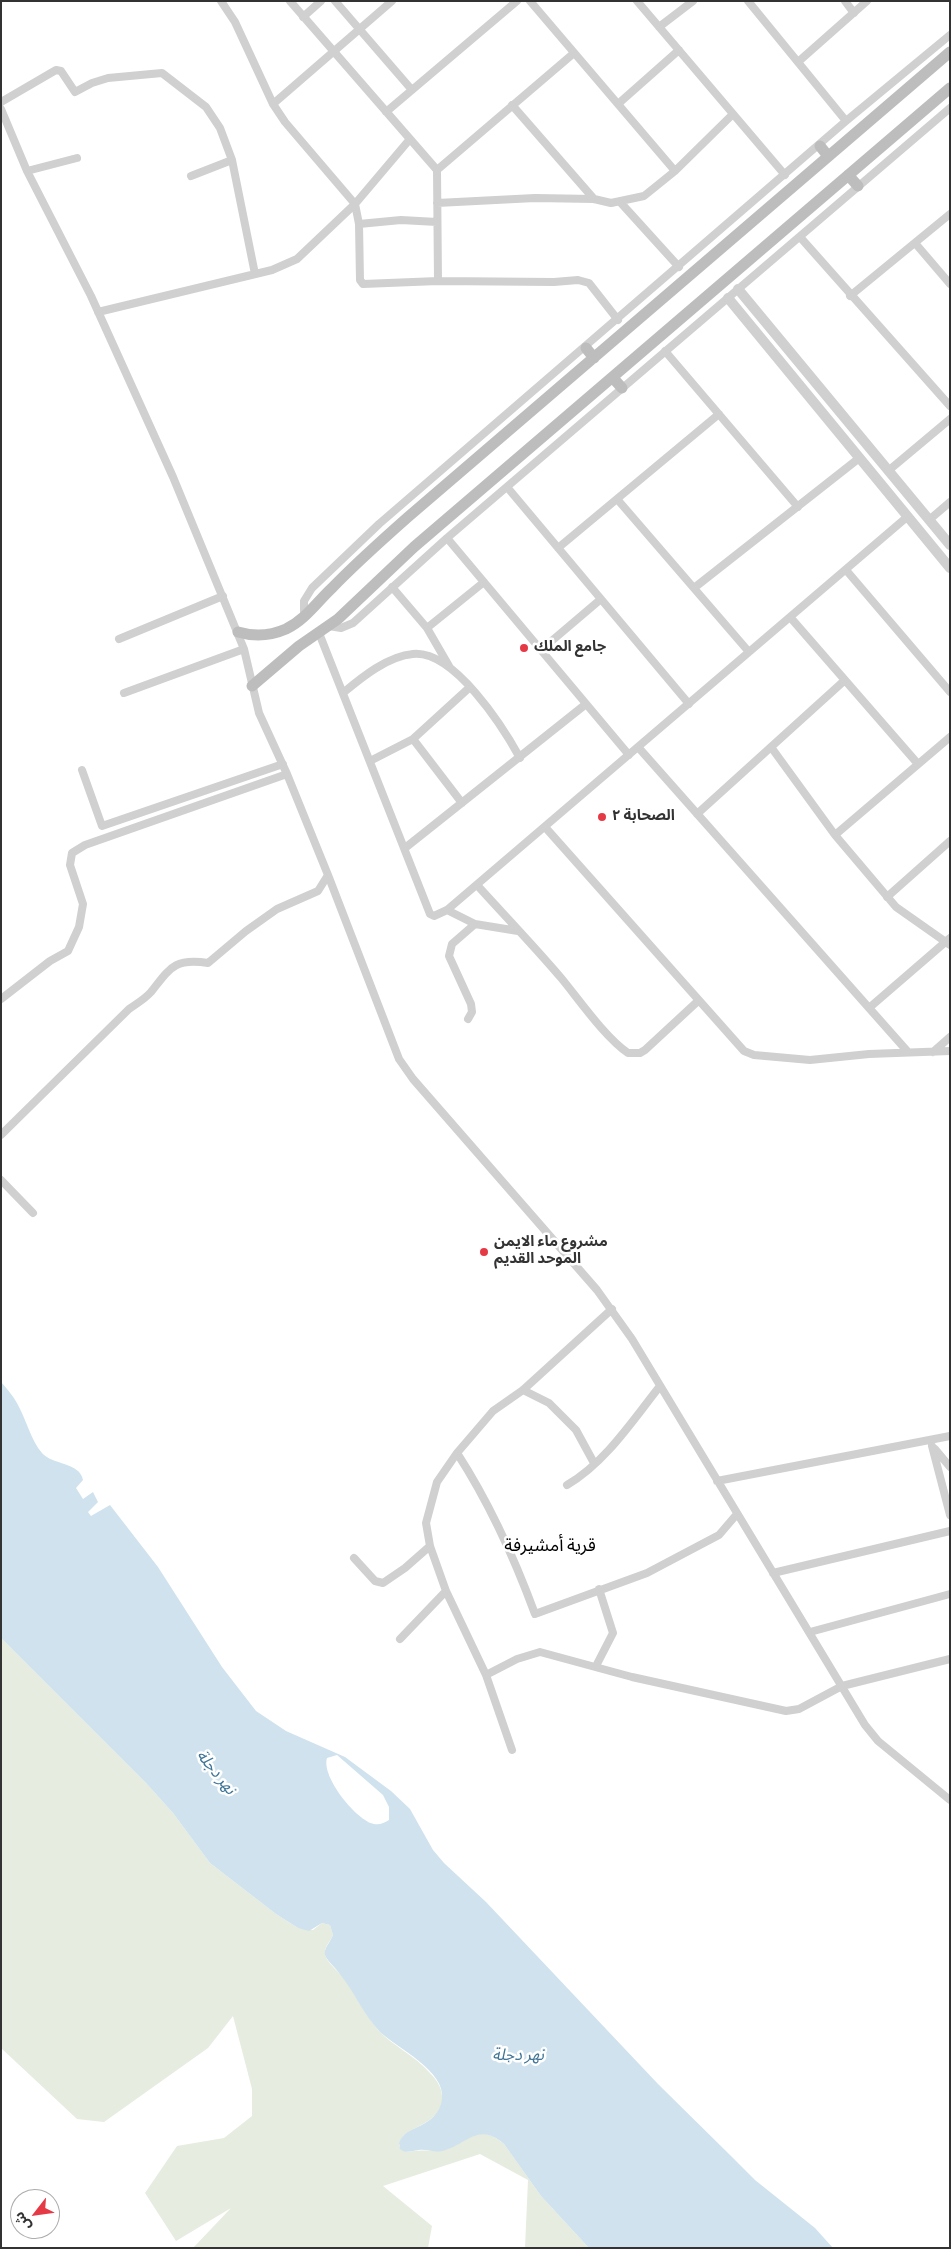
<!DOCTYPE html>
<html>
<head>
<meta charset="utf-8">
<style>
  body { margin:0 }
  #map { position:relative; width:951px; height:2249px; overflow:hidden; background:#fff; font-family:"Source Sans 3","Noto Sans Arabic",sans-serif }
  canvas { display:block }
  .frame { position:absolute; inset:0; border:2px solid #333; pointer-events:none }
  .north { position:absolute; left:10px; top:2189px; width:50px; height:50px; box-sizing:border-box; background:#fff; border:1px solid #adadad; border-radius:50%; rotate:240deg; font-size:14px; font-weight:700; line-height:20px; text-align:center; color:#333 }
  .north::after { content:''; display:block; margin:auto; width:18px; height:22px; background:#e63946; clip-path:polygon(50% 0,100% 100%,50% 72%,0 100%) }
</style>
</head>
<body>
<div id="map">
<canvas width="951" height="2249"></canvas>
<div class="frame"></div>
<div class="north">ش</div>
</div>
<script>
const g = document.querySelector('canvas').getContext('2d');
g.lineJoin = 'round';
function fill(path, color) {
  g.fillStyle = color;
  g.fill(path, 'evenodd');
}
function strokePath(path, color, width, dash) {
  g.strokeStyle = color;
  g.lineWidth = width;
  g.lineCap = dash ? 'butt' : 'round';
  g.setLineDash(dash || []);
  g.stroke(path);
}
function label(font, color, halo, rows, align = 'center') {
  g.font = font + ' "Source Sans 3","Noto Sans Arabic",sans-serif';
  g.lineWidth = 5;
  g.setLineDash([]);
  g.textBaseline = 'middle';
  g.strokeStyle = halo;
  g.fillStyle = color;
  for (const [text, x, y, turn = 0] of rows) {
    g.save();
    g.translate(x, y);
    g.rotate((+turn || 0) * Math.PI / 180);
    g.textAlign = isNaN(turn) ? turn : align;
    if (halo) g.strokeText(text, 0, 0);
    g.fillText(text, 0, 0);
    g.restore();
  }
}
fill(new Path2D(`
  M1,1638L146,1783L173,1813L210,1863L276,1914L298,1928L313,1930L322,1923L330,1925L333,1935C331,1940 325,1946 325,1952C324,1960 337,1970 342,1976C355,1993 364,2013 378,2030C393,2046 414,2055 429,2072C434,2077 439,2083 441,2090C450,2127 400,2124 399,2146L407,2152C420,2149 433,2152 446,2149C469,2143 477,2121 504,2144L541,2196L589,2248H525L528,2180L480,2154L383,2186L432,2226L428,2248H193L231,2208L176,2241L145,2193L177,2146L224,2138L252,2116V2089L233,2016L208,2048L104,2122L77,2119L1,2048Z`), '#e6ecdf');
fill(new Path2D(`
  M1,1382C8,1390 15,1398 19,1407C27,1422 31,1440 42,1453C52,1465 80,1462 83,1480L76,1488L83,1499L93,1492L98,1502L88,1512L91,1516L110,1505L158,1567L222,1667L256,1711L286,1731L345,1757L391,1791L410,1809L433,1850L444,1863L486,1902L658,2084L730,2155L755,2180L815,2228L833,2248H589L541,2196L504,2144C478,2121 467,2145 442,2151C435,2153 427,2149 419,2150C411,2151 406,2154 400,2149L399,2143C405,2124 438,2129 442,2099C446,2071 397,2048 380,2032C363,2014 354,1991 339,1973C335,1967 327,1961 325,1955C323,1949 331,1941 333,1935L330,1925L322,1923L309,1931L298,1928L276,1914L210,1863L173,1813L146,1783L1,1638ZM337,1755L383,1795L389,1807V1820C384,1823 380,1825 374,1824C357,1821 321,1777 327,1758Z`), '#cfe2ee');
strokePath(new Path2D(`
  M221,1L235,22L273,104L285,122L355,204L359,224L401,220L437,222
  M290,1L437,170L438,281
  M335,1L412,90
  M530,1L675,171
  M637,1L785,175
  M748,1L846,121
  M845,1L854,13
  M303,17L321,1
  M659,27L693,1
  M798,62L867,1
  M1,102L56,70L61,71L75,92L92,83L108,78L162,73L206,107L220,128L232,160L255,274
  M273,104L392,1
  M618,104L679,50
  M512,105L594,199
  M1,109L27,171L91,296L173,477L244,649L259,713L287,774L328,875L318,891L277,909L246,931L208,963C174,958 170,968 151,992C145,999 136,1004 129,1009L1,1135
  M386,112L517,1
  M437,170L574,53
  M27,171L77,158
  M191,176L232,160
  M437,203L535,198L594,199L611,203L644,196L675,171L733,114
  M621,203L679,267
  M359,224L360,280L363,284L438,281L554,282L578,280L589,283L618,320
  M800,237L950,406
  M915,243L950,284
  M850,296L950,214
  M98,312L272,270L297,259L355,204L410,139
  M665,351L798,507
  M888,471L950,419
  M507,487L689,704
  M617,499L749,652
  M929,520L950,502
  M447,538L629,755
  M558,548L719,414
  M846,570L950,692
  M392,587L427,628
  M694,588L858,459
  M304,617V601L312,588L379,524L846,121L950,35
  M790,617L918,764
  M329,626L341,628L353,623L447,538L950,108
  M319,633L430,914L434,916L447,910L907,517
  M119,639L223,596
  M541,650L601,599
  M449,666L427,628L484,582
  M124,693L244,649
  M343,693C362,677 388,656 413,654C454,650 503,727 520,758
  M413,739L462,803
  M638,747L908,1052
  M771,747L835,835L896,907L950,945
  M370,761L413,739L470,687
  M82,770L102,826L283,764
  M697,814L845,680
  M545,827L744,1051L754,1055L810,1060L869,1054L950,1051
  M835,835L950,737
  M405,848L586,704
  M328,875L399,1059L413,1079L597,1290L632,1339L865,1725L878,1741L950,1800
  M477,885C505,916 534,946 562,979C580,1001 605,1037 628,1053H640L645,1050L698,1001
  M887,897L950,841
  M447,910L475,924L518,931
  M1,999L50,961L68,951L79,927L83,904L70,865L72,853L85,845L287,774
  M869,1008L950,938
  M468,1019L472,1012L471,1004L449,956L452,944L475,924
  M933,1052L950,1037
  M1,1180L33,1213
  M612,1309L523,1390L493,1411L457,1453L437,1482L426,1523L430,1546L446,1591L486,1675L517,1659L540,1652L632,1677L786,1711L799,1709L842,1686L950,1659
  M523,1390L549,1403L576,1430L594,1463
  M932,1446L950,1515
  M935,1449L950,1467
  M457,1453C490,1504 514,1557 535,1614L647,1573L719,1535L737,1514
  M717,1481L950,1436
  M567,1485C605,1463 633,1420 660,1386
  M354,1558L375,1581L383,1583L405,1568L430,1546
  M773,1573L950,1531
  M810,1632L950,1594
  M400,1639L446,1591
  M596,1666L613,1633L599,1589
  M486,1675L512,1750`), '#d0d0d0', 8);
strokePath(new Path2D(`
  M738,289L950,545
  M728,298L950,568`), '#d0d0d0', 10);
strokePath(new Path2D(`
  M820,146L828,156
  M848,175L858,186
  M586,348L594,358
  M613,378L622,388
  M238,632C255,637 270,636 286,629C305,620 317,602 332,588C356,563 382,540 408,517L950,52
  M252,686L299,646L338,619L414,547L950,88`), '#bdbdbd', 11);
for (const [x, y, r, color] of [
  [524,648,5,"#e63946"],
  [602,817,5,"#e63946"],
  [484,1252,5,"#e63946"]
]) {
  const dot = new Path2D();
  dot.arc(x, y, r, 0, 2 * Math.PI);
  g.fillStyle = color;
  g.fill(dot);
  strokePath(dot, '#fff', 2);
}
label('bold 15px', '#333', '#fff', [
  ["جامع الملك",534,648],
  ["الصحابة ٢",612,817],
  ["مشروع ماء الايمن",494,1243],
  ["الموحد القديم",494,1260]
], 'left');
label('italic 16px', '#3f7597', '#fff', [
  ["نهر دجلة",215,1773,51],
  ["نهر دجلة",518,2056]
]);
label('18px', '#000', '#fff', [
  ["قرية أمشيرفة",550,1547]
]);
</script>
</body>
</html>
